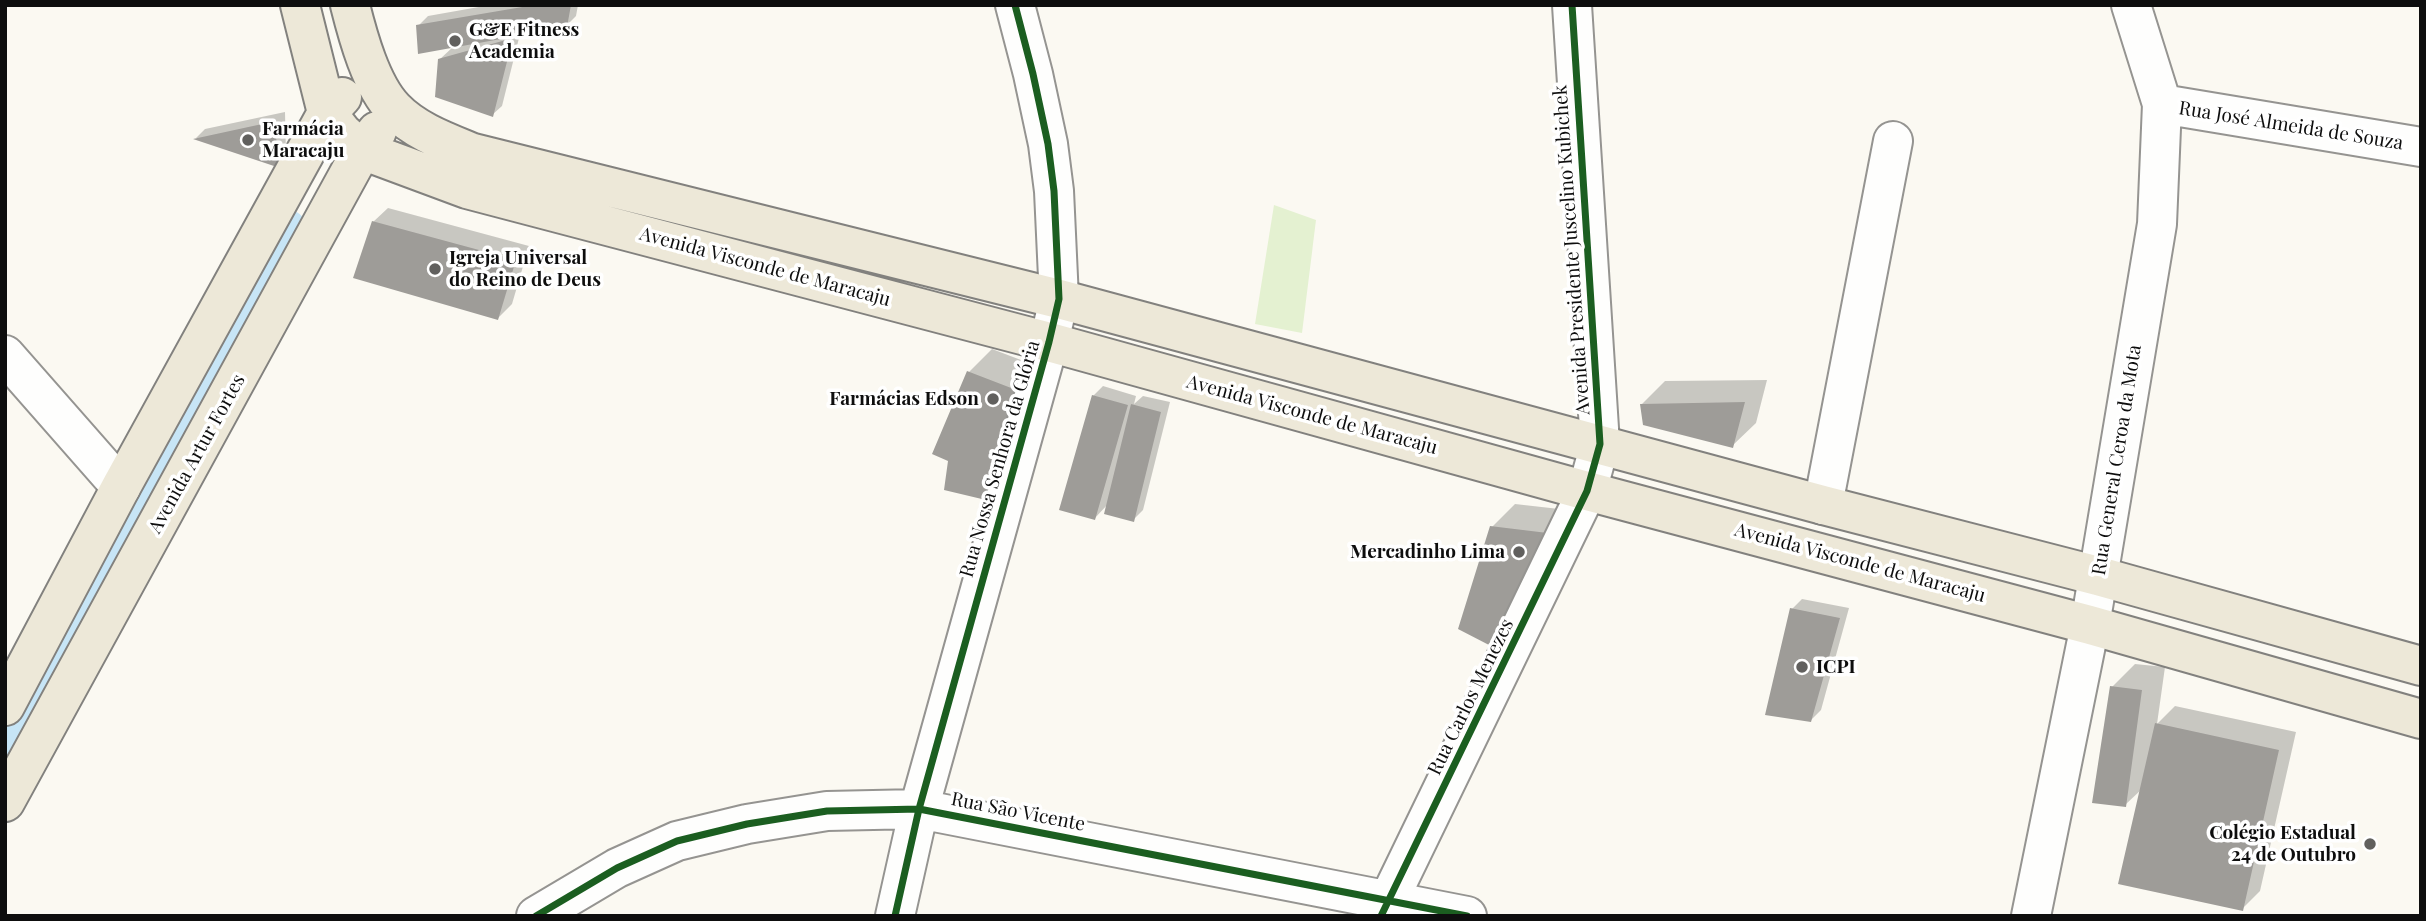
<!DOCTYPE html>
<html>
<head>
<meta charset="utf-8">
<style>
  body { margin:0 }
  #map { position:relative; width:2426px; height:921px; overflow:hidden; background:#fbf9f2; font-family:"Playfair Display",serif }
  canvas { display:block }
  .frame { position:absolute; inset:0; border:7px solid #0e0e0e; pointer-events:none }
</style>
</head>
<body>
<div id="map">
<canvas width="2426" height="921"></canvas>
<div class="frame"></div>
</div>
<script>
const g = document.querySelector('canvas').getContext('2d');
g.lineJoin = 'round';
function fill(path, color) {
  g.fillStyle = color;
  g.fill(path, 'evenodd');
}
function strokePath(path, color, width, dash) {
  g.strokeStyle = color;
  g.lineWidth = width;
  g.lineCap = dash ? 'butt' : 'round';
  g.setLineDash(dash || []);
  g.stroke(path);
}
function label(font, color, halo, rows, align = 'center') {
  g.font = font + ' "Playfair Display",serif';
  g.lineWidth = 7;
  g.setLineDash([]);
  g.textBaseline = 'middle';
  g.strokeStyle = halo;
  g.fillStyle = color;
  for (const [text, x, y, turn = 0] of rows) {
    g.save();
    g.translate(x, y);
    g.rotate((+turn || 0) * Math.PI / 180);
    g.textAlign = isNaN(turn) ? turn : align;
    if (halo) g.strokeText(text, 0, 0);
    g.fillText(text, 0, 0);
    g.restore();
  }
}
fill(new Path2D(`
  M1274,205L1316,220L1302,333L1255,324Z`), '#e4f1d1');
fill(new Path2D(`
  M490,5H578L576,16L566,26L520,34L502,106L492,115L439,60L454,46L418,26L428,16Z
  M285,112L286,156L276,165L196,138L205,129Z
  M388,208L529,246L512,304L498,318L373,222Z
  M992,349L1042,368L950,460L969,372Z
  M1767,380L1756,423L1732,446L1642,404L1665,381Z
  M1103,386L1136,396L1134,404L1143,396L1170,402L1143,510L1133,520L1108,504L1095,518L1093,396Z
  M1515,504L1577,511L1511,619L1488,642L1492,527Z
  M1802,599L1849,608L1821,710L1811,720L1792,609Z
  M2135,664L2165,667L2157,724L2175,706L2296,732L2260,891L2242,909L2142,789L2125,805L2112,687Z`), '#0003');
strokePath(new Path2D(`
  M5,756L288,229`), '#c7e5f6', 38);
fill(new Path2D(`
  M534,5H571L567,27L418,54L416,25Z
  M513,38L493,117L435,97L438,59Z
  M276,121L277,167L193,139Z
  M372,221L516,260L498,320L353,278Z
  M967,371L1019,391L986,500L944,490L948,461L932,454Z
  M1092,395L1128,405L1095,520L1059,510Z
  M1745,402L1733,448L1643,425L1640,404Z
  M1131,404L1161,412L1134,522L1104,514Z
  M1490,526L1556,534L1489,645L1458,629Z
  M1790,608L1840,618L1811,722L1765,715Z
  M2110,686L2142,690L2126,807L2092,803Z
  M2155,723L2279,750L2243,911L2118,884Z`), '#9e9c98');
const minor = new Path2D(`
  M2162,104L2421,147
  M5,355L121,487
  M1823,505L1893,141
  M536,916L617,868L677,841L747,824L827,811L919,809L1467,916
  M895,916L919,809L1049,342L1059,299L1054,191L1048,144L1033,74L1015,5
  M1381,916L1587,491L1600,444L1572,5
  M2031,916L2090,625L2157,224L2162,104L2131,5`);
const major = new Path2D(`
  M300,5L327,113L342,132L362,150L467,189L1049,342L1587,491L2090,625L2421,719
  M350,5C358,37 371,85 394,109C415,131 446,142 473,153L1059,299L1823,505L2098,576L2421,666
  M5,706L121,487L327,113L342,97
  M5,802L362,150L377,131`);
strokePath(minor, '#959491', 42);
strokePath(major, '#82817e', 42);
strokePath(minor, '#fefefd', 38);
strokePath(major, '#ede8d8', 38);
strokePath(new Path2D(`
  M536,916L617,868L677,841L747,824L827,811L919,809L1467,916
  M895,916L919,809L1049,342L1059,299L1054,191L1048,144L1033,74L1015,5
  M1381,916L1587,491L1600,444L1572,5`), '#1b5e20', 7);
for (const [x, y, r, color] of [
  [455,41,7,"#61605e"],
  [248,140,7,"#61605e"],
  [435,269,7,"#61605e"],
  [993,399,7,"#61605e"],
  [1519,552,7,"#61605e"],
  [1802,667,7,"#61605e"],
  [2370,844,7,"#61605e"]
]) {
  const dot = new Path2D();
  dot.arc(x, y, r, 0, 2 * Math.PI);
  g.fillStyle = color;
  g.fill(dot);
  strokePath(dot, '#fff', 2.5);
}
label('bold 19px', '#0e0e0e', '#fff', [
  ["G&E Fitness",469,30],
  ["Academia",469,52],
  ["Farmácia",262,129],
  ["Maracaju",262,151],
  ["Igreja Universal",449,258],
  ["do Reino de Deus",449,280],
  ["Farmácias Edson",979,399,"right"],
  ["Mercadinho Lima",1505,552,"right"],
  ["ICPI",1816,667],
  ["Colégio Estadual",2356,833,"right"],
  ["24 de Outubro",2356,855,"right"]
], 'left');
label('19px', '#0e0e0e', '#fff', [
  ["Rua José Almeida de Souza",2291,126,9],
  ["Avenida Presidente Juscelino Kubichek",1572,250,-94],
  ["Avenida Visconde de Maracaju",765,267,15],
  ["Avenida Visconde de Maracaju",1312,415,15],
  ["Avenida Artur Fortes",197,454,-61],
  ["Rua Nossa Senhora da Glória",1000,459,-74],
  ["Rua General Ceroa da Mota",2117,460,-81],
  ["Avenida Visconde de Maracaju",1860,563,15],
  ["Rua Carlos Menezes",1471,697,-64],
  ["Rua São Vicente",1018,812,11]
]);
</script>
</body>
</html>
